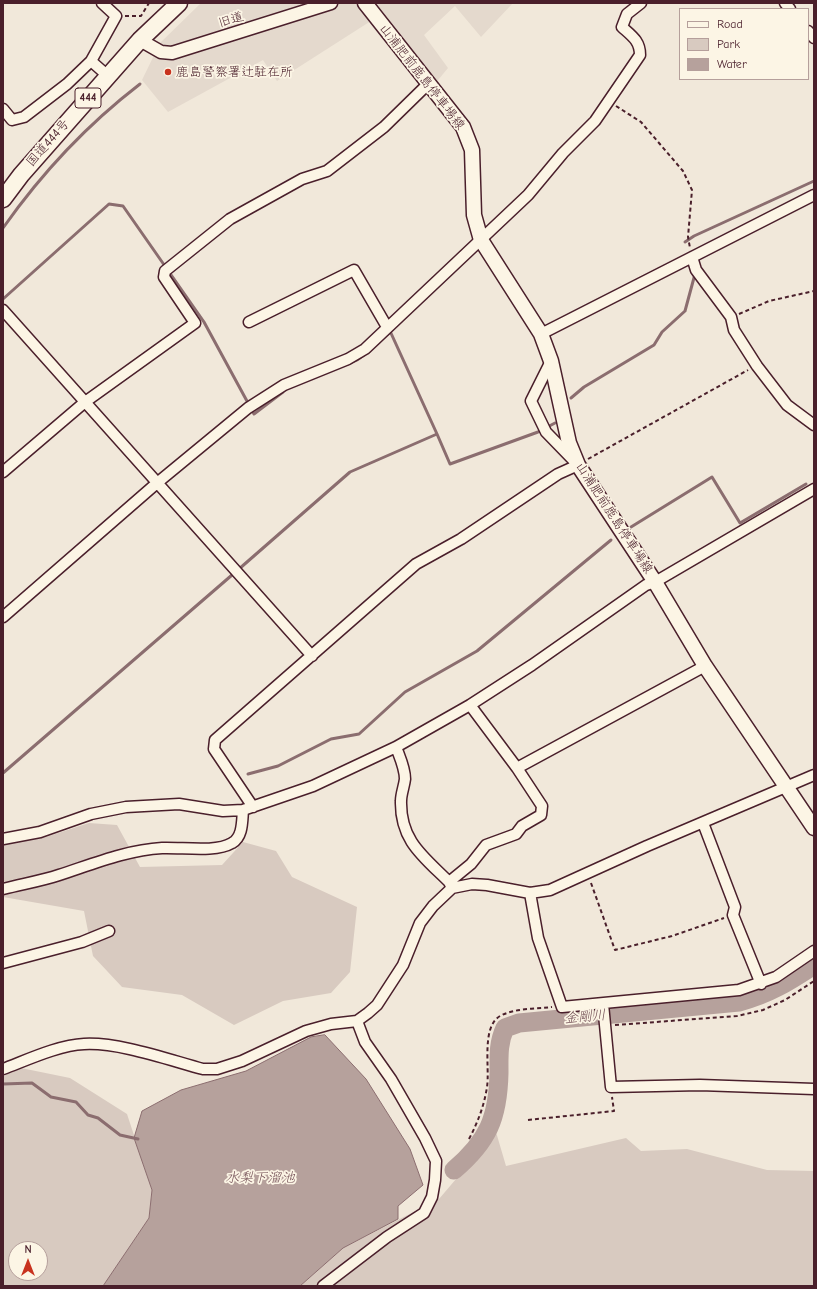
<!DOCTYPE html>
<html>
<head>
<meta charset="utf-8">
<style>
  body { margin:0 }
  #map { position:relative; width:817px; height:1289px; overflow:hidden; background:#f1e8da; font-family:"Comic Neue",sans-serif }
  canvas { display:block }
  .frame { position:absolute; inset:0; border:4px solid #4a1f2b; pointer-events:none }
  .legend { position:absolute; left:679px; top:8px; width:130px; height:72px; box-sizing:border-box; background:#fcf5e5; border:1px solid #b59f9b; margin:0; padding:5px 7px; list-style:none; font-size:12px; color:#4a1f2b }
  .legend li { display:flex; align-items:center; gap:8px; height:20px }
  .legend b { width:20px; border:1px solid #b59f9b }
  .north { position:absolute; left:8px; top:1241px; width:40px; height:40px; box-sizing:border-box; background:#fcf5e5; border:1px solid #b59f9b; border-radius:50%; rotate:0deg; font-size:11px; font-weight:700; line-height:16px; text-align:center; color:#4a1f2b }
  .north::after { content:''; display:block; margin:auto; width:14px; height:18px; background:#c8321e; clip-path:polygon(50% 0,100% 100%,50% 72%,0 100%) }
</style>
</head>
<body>
<div id="map">
<canvas width="817" height="1289"></canvas>
<div class="frame"></div>
<ul class="legend">
<li><b style="height:5px;background:#fcf5e5"></b>Road</li>
<li><b style="height:11px;background:#d8cac0"></b>Park</li>
<li><b style="height:11px;background:#b6a19c"></b>Water</li>
</ul>
<div class="north">N</div>
</div>
<script>
const g = document.querySelector('canvas').getContext('2d');
g.lineJoin = 'round';
function fill(path, color) {
  g.fillStyle = color;
  g.fill(path, 'evenodd');
}
function strokePath(path, color, width, dash) {
  g.strokeStyle = color;
  g.lineWidth = width;
  g.lineCap = dash ? 'butt' : 'round';
  g.setLineDash(dash || []);
  g.stroke(path);
}
function label(font, color, halo, rows, align = 'center') {
  g.font = font + ' "Comic Neue","Klee One",sans-serif';
  g.lineWidth = 3.5;
  g.setLineDash([]);
  g.textBaseline = 'middle';
  g.strokeStyle = halo;
  g.fillStyle = color;
  for (const [text, x, y, turn = 0] of rows) {
    g.save();
    g.translate(x, y);
    g.rotate((+turn || 0) * Math.PI / 180);
    g.textAlign = isNaN(turn) ? turn : align;
    if (halo) g.strokeText(text, 0, 0);
    g.fillText(text, 0, 0);
    g.restore();
  }
}
fill(new Path2D(`
  M201,3H513L481,37L455,6L424,35L448,68L429,91L374,19L277,81L263,60L168,112L142,80L160,43Z`), '#e4d9cd');
fill(new Path2D(`
  M89,823L117,825L140,867L222,865L243,842L276,851L292,877L357,907L350,972L331,993L283,1001L234,1025L182,995L122,987L93,956L84,911L3,897V845L46,837Z
  M21,1068L70,1078L127,1114L152,1190L149,1218L103,1286H3V1076ZM16,1249H40V1273H16Z
  M496,1132L506,1166L626,1138L641,1151L687,1149L767,1170L814,1171V1286H300L343,1248L439,1199Z`), '#d8cac0');
const water = new Path2D(`
  M325,1035L366,1079L410,1149L423,1185L398,1206V1219L343,1248L300,1286H103L149,1218L152,1190L134,1138L142,1111L181,1090L246,1071L311,1037Z`);
fill(water, '#b6a19c');
strokePath(water, '#8b6d6f', 1);
strokePath(new Path2D(`
  M3,228C41,174 88,124 140,84
  M685,242L694,236L814,181
  M3,299L109,204L123,206L204,322L254,414L283,392
  M388,334L390,331L437,434
  M348,364L357,360L364,355
  M571,398L584,387L654,345L662,332L685,311L695,274
  M631,527L712,477L740,523L806,484
  M239,569L350,472L437,434L450,464L538,432L555,423
  M3,773L232,575
  M248,774L278,766L331,739L359,734L405,692L477,651L611,540
  M3,1084L32,1083L51,1097L76,1102L88,1115L98,1118L120,1135L138,1139`), '#8b6d6f', 3);
strokePath(new Path2D(`
  M454,1170C488,1141 498,1118 499,1073C499,1057 498,1043 505,1028L519,1023L739,1002C769,994 788,982 814,965`), '#b6a19c', 19);
const minor = new Path2D(`
  M785,3L790,9
  M808,31L814,38
  M91,61L108,76
  M3,109L12,120L24,117L67,84L91,61L116,16L102,3
  M692,257L696,270L731,317L734,330L757,366L787,405L814,425
  M3,310L312,656
  M249,322L354,270L387,327
  M541,334L814,195
  M3,472L85,402L195,323L164,277L165,271L230,219L302,179L327,171L384,127L429,83
  M3,617L157,483L248,408L284,385L348,359L365,349L528,195L563,153L595,121L640,55C640,41 632,36 622,27L627,14L641,3
  M396,747C400,758 405,768 405,779C404,787 401,794 401,801C400,841 424,857 449,882
  M517,768L705,666
  M253,807L214,749L215,740L416,564L461,539L558,474L578,465L546,432L531,401L551,361
  M703,823L735,907L733,915L761,984
  M3,839L40,832L91,814L126,807L179,804L223,811L243,810L313,786L396,747L470,705L532,665L646,585L655,582L814,489
  M452,888L449,882L471,864L486,845L516,834L522,826L541,815L542,806L517,768L470,705
  M3,889C22,884 41,881 59,875C93,864 127,850 162,848C182,847 215,853 232,843C243,837 242,821 243,810
  M530,893L538,938L562,1007L739,990L776,977L814,951
  M3,963L82,942L109,931
  M603,1004L611,1087L700,1085L814,1089
  M3,1069C27,1060 59,1045 84,1044C119,1042 169,1060 203,1069H217L242,1061L306,1031L331,1024L357,1021L368,1013L377,1005L403,965L420,923L433,906L452,888L472,884L487,885L530,893L550,890L647,846L814,775
  M323,1286L387,1237L424,1213L432,1197L435,1180L436,1161L425,1138L391,1079L365,1042L357,1021`);
const tertiary = new Path2D(`
  M140,40L161,52L172,53L331,3`);
const secondary = new Path2D(`
  M365,3L463,127L472,150L474,215L481,240L541,334L551,361L569,443L578,465L655,582L705,666L814,828`);
const trunk = new Path2D(`
  M3,199L21,175L140,40L179,3`);
strokePath(minor, '#4a1f2b', 13);
strokePath(tertiary, '#4a1f2b', 15);
strokePath(secondary, '#4a1f2b', 17);
strokePath(trunk, '#4a1f2b', 19);
strokePath(new Path2D(`
  M125,16H141L149,3
  M616,106L641,122L683,171L692,190L688,237L690,248
  M739,314L769,301L814,291
  M588,459L748,370
  M591,883L615,950L672,936L724,918
  M615,1025L737,1016L763,1010L785,1000L814,981
  M528,1120L614,1111L612,1097
  M469,1139C478,1122 484,1106 487,1087C490,1068 481,1027 500,1016C515,1008 535,1009 552,1007`), '#4a1f2b', 2, [4, 3]);
strokePath(minor, '#fcf5e5', 10);
strokePath(tertiary, '#fcf5e5', 12);
strokePath(secondary, '#fcf5e5', 14);
strokePath(trunk, '#fcf5e5', 16);
for (const [x, y, r, color] of [
  [168,72,4,"#c8321e"]
]) {
  const dot = new Path2D();
  dot.arc(x, y, r, 0, 2 * Math.PI);
  g.fillStyle = color;
  g.fill(dot);
  strokePath(dot, '#fcf5e5', 1.5);
}
for (const [x, y, w] of [
  [88,98,26]
]) {
  const box = new Path2D();
  box.roundRect(x - w / 2, y - 10, w, 20, 3);
  g.fillStyle = '#fcf5e5';
  g.fill(box);
  strokePath(box, '#4a1f2b', 1);
}
label('bold 12px', '#4a1f2b', null, [
  ["444",88,98]
]);
label('13px', '#4a1f2b', '#fcf5e5', [
  ["旧道",231,20,-17],
  ["山浦肥前鹿島停車場線",422,77,52],
  ["国道444号",48,143,-49],
  ["山浦肥前鹿島停車場線",614,518,57]
]);
label('13px', '#4a1f2b', '#fcf5e5', [
  ["鹿島警察署辻駐在所",176,72]
], 'left');
label('italic 14px', '#704c53', '#fcf5e5', [
  ["金剛川",585,1017,-5],
  ["水梨下溜池",260,1178]
]);
</script>
</body>
</html>
